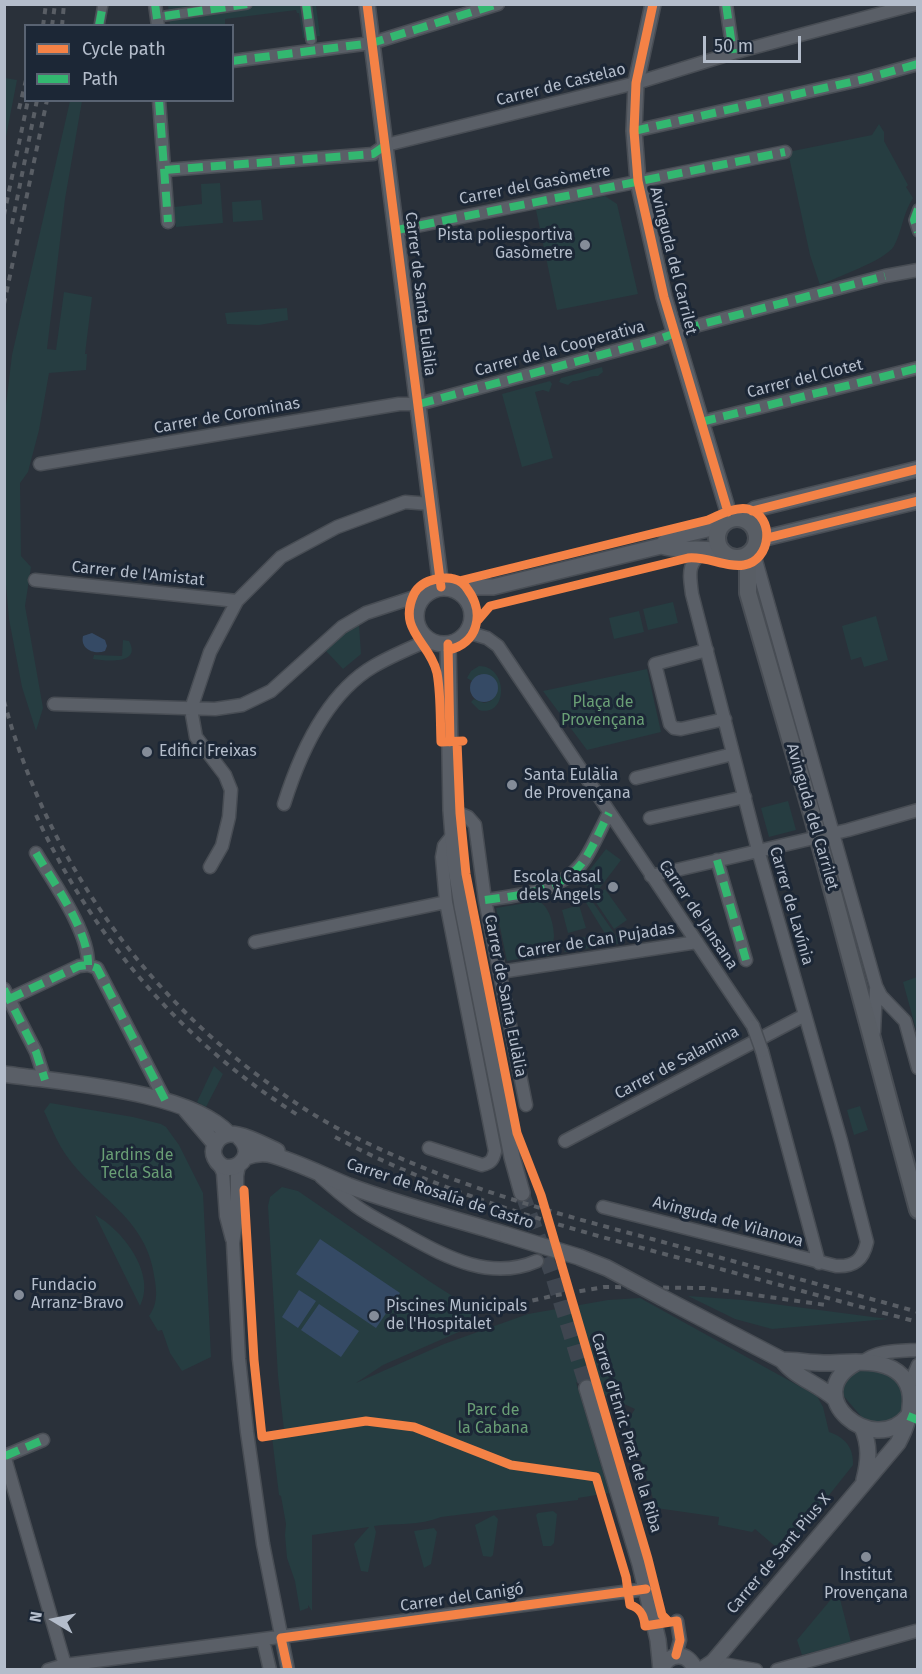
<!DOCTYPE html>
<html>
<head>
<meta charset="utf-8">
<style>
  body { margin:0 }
  #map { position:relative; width:922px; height:1674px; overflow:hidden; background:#2a313a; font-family:"Fira Sans",sans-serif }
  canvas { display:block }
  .frame { position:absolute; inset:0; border:6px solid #b4bdcb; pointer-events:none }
  .legend { position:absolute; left:24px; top:24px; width:210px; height:78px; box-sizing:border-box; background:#1c2736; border:2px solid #596372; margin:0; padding:8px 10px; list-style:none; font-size:18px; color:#b4bdcb }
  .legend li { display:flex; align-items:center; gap:12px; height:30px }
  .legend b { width:30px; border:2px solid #596372 }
  .north { position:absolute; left:24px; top:1590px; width:60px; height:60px; -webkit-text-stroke:4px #1c2736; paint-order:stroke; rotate:280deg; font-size:16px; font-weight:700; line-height:24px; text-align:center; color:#b4bdcb }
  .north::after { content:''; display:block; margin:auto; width:21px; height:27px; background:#b4bdcb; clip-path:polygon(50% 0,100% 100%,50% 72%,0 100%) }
  .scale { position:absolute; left:703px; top:36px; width:98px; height:27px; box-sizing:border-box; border:3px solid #b4bdcb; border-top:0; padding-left:8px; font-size:18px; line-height:21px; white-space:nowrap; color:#b4bdcb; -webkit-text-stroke:4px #1c2736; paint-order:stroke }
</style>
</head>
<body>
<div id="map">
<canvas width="922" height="1674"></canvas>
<div class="frame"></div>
<ul class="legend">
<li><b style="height:8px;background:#f48246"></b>Cycle path</li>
<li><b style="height:8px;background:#33b770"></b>Path</li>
</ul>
<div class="north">N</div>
<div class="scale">50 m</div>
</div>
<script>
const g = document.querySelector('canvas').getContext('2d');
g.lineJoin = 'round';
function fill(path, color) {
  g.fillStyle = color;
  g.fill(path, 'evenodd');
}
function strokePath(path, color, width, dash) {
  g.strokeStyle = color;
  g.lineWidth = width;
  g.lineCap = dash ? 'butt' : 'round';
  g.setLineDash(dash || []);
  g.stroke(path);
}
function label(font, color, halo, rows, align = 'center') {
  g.font = font + ' "Fira Sans",sans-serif';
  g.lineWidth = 6;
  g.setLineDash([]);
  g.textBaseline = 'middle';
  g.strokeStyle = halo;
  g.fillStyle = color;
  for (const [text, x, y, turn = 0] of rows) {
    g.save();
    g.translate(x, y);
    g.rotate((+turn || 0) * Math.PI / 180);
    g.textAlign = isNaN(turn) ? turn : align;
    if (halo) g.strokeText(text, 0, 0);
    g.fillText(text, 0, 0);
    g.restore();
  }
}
fill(new Path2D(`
  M168,5H316L320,36L303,38L299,13H297L296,10L225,19V25H203V24L170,26Z
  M5,78L17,80L5,142L4,78Z
  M70,101H82L65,199L47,349L56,350L64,292L92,297L85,354H87L86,370L49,373L39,430L28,472L20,483L21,556L31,567L25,606L43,708L36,731L22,687L9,619L5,574V413L12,355Z
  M879,124L884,132V141L908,185L906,187L913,198C903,213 902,231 894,246C886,260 837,277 820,285L810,255L788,152L872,135Z
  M220,183L223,223L176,227L174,207L202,204L201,184Z
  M605,196L617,204L638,294L557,310L536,210Z
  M261,200L263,220L233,222L232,202Z
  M287,308L288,320L259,325L227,324L225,313Z
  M602,367L603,372L598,376C590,375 583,381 573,381L568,385L559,382L561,378Z
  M550,381L552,384L549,392L543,390L535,392L553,458L522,467L502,394Z
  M673,602L678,623L648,630L643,609Z
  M639,611L644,632L614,639L609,618Z
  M876,616L888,660L864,667L861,657L851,660L842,626Z
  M357,625H359L361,654L343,669L326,651L344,633Z
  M123,640L129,641C142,665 106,661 93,659L94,655L122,656Z
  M479,666C509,666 508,718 479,710L471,702L474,699L484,703L491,701L497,684L493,678L480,674L472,681L467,678L471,671Z
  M647,669L661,732L587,750L543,691Z
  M788,801L796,830L769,837L761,808Z
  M606,849L621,860L596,893L581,881Z
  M605,889L627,920L614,929L593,898Z
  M590,898L621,943L612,945L585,901Z
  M538,901C549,905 554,925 554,936C554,943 549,949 549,956L531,957V960L526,961L525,958L507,961L496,908Z
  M579,905L586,928L568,933L562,910Z
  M578,937L593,938L604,946L564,952L571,941Z
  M917,977H918L917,1033L903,982Z
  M214,1066L223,1074L206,1107L197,1102Z
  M50,1103L133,1117L161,1124L166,1127L179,1145L203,1193L211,1357L182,1371L170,1353L162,1330L158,1331L149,1316C157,1305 157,1294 155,1281C148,1216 96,1200 64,1152C56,1140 50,1124 44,1111Z
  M860,1106L868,1130L854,1135L847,1110Z
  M282,1187L298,1191L429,1281L471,1308L477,1324L383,1365L356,1383L444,1344L528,1314L608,1300L640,1298L817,1396L823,1407L829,1432C845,1437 854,1448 853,1465L783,1553L755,1529L752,1532L718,1525L719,1517L656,1508L628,1420L635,1409L576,1382L609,1493L578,1498V1500L441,1517C420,1526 396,1523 374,1526L376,1532L368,1572L361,1571L354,1544L369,1527L312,1535V1611L308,1605V1608L300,1611L295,1581L287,1558L285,1535L286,1524L281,1496L279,1495L272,1437L293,1428L284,1430L278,1376L268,1206L270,1197Z
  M95,1215C122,1229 157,1274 140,1306Z
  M688,1296L743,1300L888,1319L772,1329L735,1319Z
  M862,1369C891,1370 902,1379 904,1407C894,1423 882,1424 866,1422L841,1393L840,1382L854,1370Z
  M553,1511L557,1514L554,1543L551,1546H543L536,1515L538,1513Z
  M494,1515L498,1519L493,1555L491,1557L483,1556L475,1525Z
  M434,1528L437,1532L431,1564L424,1568L414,1531Z
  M838,1591L851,1642L802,1655L797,1640Z`), '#263d41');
fill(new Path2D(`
  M92,633L105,640L107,646L105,651C94,655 80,649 83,636Z
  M470 688a14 14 0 1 1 28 0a14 14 0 1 1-28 0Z
  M320,1239L400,1293L376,1328L296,1274Z
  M299,1290L316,1301L298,1328L282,1317Z
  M319,1304L359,1331L341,1357L301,1330Z`), '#354a65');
strokePath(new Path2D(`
  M522,1193L552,1274L587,1388`), '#3f4650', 15, [15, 8]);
const pedestrian = new Path2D(`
  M306,4L311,40
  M165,16L247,4
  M99,26L103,4
  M918,209L914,220L918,232`);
const minor = new Path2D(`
  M155,4L158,26
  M726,4L733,53
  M232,61L372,43L498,4
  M159,100L168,222
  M634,131L864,79L918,64
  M165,170L373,154L386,145L636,83L733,53L916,4
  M397,230L785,152
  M701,422L918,368
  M40,464L399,404H419L656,340L699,325L885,276L918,270
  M753,550L876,986L881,996L905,1021L918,1068
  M35,580L237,601
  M467,632L487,638L498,646L753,1026
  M707,650L655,664L670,724L674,728L681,729L725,719
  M54,704L215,709L242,705L271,691L342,627L366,613L427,593
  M191,709L210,652L237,601L281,557L337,527L405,502L431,504
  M191,709L196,737L225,775L231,790L229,817L222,846L210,867
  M636,778L733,754
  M284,804C300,753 326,694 374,666C391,656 410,648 429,640
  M451,810L468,817L475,825L485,900L526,1105
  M650,818L745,797
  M36,853C53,882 89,931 88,965
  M717,860L746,960
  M651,876L848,830L918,810
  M485,900C521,895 563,892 585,859C594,845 601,828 609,813
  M255,942L446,902
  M500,972L697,942
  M4,989L36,1052L45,1080
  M9,999L79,966L88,965L97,968L165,1100
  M874,1032L876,989
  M762,1051L819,1263
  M565,1141L805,1015
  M429,1148L482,1165C491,1163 493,1160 495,1151L446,902L442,857L444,846L452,836
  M219,1164L223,1173L226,1216L232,1239
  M239,1165L237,1176V1216L233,1243L239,1359L247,1432L263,1544L288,1670
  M321,1177C332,1187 344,1197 356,1206C372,1218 391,1226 408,1236C448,1258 491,1281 537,1261
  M603,1207L836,1266C854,1267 863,1260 867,1242L841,1141L758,850L692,594C689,571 687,564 707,548
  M862,1363C875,1350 900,1351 918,1350
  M909,1386L918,1365
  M4,1455L65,1665
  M5,1456L43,1440
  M263,1640L270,1670
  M676,1655L680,1640L677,1621
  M713,1662L756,1670
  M48,1670L65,1665L646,1589
  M777,1670L916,1631`);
const tertiary = new Path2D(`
  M367,4L441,587
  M653,4L636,83L634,131L638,181L664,297L730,518
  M744,518L755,509L918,469
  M757,540L918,501
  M661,546C682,553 701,545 723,553
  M416 616a28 28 0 1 1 56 0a28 28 0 1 1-56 0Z
  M455,590L468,587H493L661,546L670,538L720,526
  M448,644L451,810L455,862L462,906L512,1157L522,1193
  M4,1074C64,1083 187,1090 229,1134
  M186,1110L215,1144
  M239,1137C261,1158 226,1181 215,1158C213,1154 213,1149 215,1145C217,1139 223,1135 229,1134C242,1133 266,1146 277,1151
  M246,1157C253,1154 260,1153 268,1154C296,1161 322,1175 349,1186C400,1205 455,1219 507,1235
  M663,1298L782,1360C795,1377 818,1384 834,1398
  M856,1363C798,1395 873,1458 908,1416
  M587,1388L640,1564L658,1640L661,1670
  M862,1427C870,1445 869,1461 864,1480
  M661,1670C668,1652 689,1651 695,1670
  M701,1670L713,1662L898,1443C914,1413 921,1373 879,1364C862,1360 842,1363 824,1363C810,1363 796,1360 782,1360`);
const secondary = new Path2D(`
  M717 538a20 20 0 1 1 40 0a20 20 0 1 1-40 0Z
  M748,555V593L813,818L918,1210`);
strokePath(pedestrian, '#484d54', 12);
strokePath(minor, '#484d54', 15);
strokePath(tertiary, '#484d54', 18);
strokePath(secondary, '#484d54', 20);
strokePath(pedestrian, '#5a5f67', 9);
strokePath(minor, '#5a5f67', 12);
strokePath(tertiary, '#5a5f67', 15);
strokePath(secondary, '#595e65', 16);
strokePath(new Path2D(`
  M43,26L46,4
  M52,26L55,4
  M62,26L64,4
  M19,109L26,80
  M4,215L28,100
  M12,224L37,100
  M4,304L47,100
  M4,701C45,853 138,987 264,1080C289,1099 315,1117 343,1131C441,1182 546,1211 652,1239C740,1263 829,1287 918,1312
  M36,815C93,939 185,1045 301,1117
  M335,1137C440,1193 553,1224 668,1255C751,1277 834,1300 918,1322
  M509,1306L552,1296L604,1287L705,1288L826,1305`), '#595e65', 4, [6, 6]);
const minorBridge = new Path2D(`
  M753,1026L762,1051`);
const tertiaryBridge = new Path2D(`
  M507,1235L579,1257L607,1268L663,1298`);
strokePath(minorBridge, '#484d54', 15, []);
strokePath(tertiaryBridge, '#484d54', 18, []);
strokePath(minorBridge, '#5a5f67', 12);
strokePath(tertiaryBridge, '#5a5f67', 15);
strokePath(new Path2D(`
  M155,4L158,26
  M306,4L311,40
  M726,4L733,53
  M165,16L247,4
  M99,26L103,4
  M232,61L372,43L498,4
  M159,100L168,222
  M634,131L864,79L918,64
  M165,170L373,154L386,145
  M918,209L914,220L918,232
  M397,230L785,152
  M419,404L656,340L699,325L885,276
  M701,422L918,368
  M36,853C53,882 89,931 88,965
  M717,860L746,960
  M485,900C521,895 563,892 585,859C594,845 601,828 609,813
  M4,989L36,1052L45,1080
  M9,999L79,966L88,965L97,968L165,1100
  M908,1416L918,1420
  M5,1456L43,1440`), '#33b770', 8, [15, 8]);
strokePath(new Path2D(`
  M367,4L441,587
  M653,4L636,83L634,131L638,181L664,297L728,512
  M752,511L918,469
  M767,538L918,501
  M459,581L708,520C719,515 736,506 748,509C776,516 771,561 744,565C726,568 707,556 688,558L490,606L478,620
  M448,644L450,742
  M448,650C478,644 485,613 468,590C465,585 460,580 454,579C448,577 442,578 436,579C427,581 418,586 414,594C397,631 430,642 437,673C441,695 440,720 441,742L463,741
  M457,742L460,813L466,874L517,1133L541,1195L648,1559L662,1615L669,1622
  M244,1190L254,1360L262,1437L366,1421L414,1427L511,1465L596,1477L626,1577L630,1605C641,1608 644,1616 645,1626L677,1621L680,1640L676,1655
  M288,1670L281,1638L646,1589`), '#f48246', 9);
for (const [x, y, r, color] of [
  [585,245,6,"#848c98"],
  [147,752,6,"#848c98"],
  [512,785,6,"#848c98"],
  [613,887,6,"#848c98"],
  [19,1295,6,"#848c98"],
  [374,1316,6,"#848c98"],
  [866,1557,6,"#848c98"]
]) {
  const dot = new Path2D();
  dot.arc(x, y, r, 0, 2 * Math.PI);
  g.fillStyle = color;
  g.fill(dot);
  strokePath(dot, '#1c2736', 2);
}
label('16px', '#b4bdcb', '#1c2736', [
  ["Carrer de Castelao",561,85,-14],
  ["Carrer del Gasòmetre",535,185,-11],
  ["Avinguda del Carrilet",673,261,76],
  ["Carrer de Santa Eulàlia",420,294,83],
  ["Carrer de la Cooperativa",560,349,-15],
  ["Carrer del Clotet",805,379,-14],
  ["Carrer de Corominas",227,416,-10],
  ["Carrer de l'Amistat",138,574,6],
  ["Avinguda del Carrilet",812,817,74],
  ["Carrer de Lavínia",791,906,74],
  ["Carrer de Jansana",698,915,56],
  ["Carrer de Can Pujadas",596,941,-9],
  ["Carrer de Santa Eulàlia",505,996,79],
  ["Carrer de Salamina",677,1063,-28],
  ["Carrer de Rosalía de Castro",440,1194,18],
  ["Avinguda de Vilanova",728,1222,15],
  ["Carrer d'Enric Prat de la Riba",626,1433,73],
  ["Carrer de Sant Pius X",779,1554,-50],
  ["Carrer del Canigó",462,1598,-8]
]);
label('16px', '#b4bdcb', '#1c2736', [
  ["Pista poliesportiva",573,236,"right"],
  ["Gasòmetre",573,254,"right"],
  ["Edifici Freixas",159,752],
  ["Santa Eulàlia",524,776],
  ["de Provençana",524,794],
  ["Escola Casal",601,878,"right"],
  ["dels Àngels",601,896,"right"],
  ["Fundacio",31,1286],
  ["Arranz-Bravo",31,1304],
  ["Piscines Municipals",386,1307],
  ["de l'Hospitalet",386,1325],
  ["Institut",866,1576,"center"],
  ["Provençana",866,1594,"center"]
], 'left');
label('16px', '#699e75', '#1c2736', [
  ["Plaça de",603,703],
  ["Provençana",603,721],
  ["Jardins de",137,1156],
  ["Tecla Sala",137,1174],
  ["Parc de",493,1411],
  ["la Cabana",493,1429]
]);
</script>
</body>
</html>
